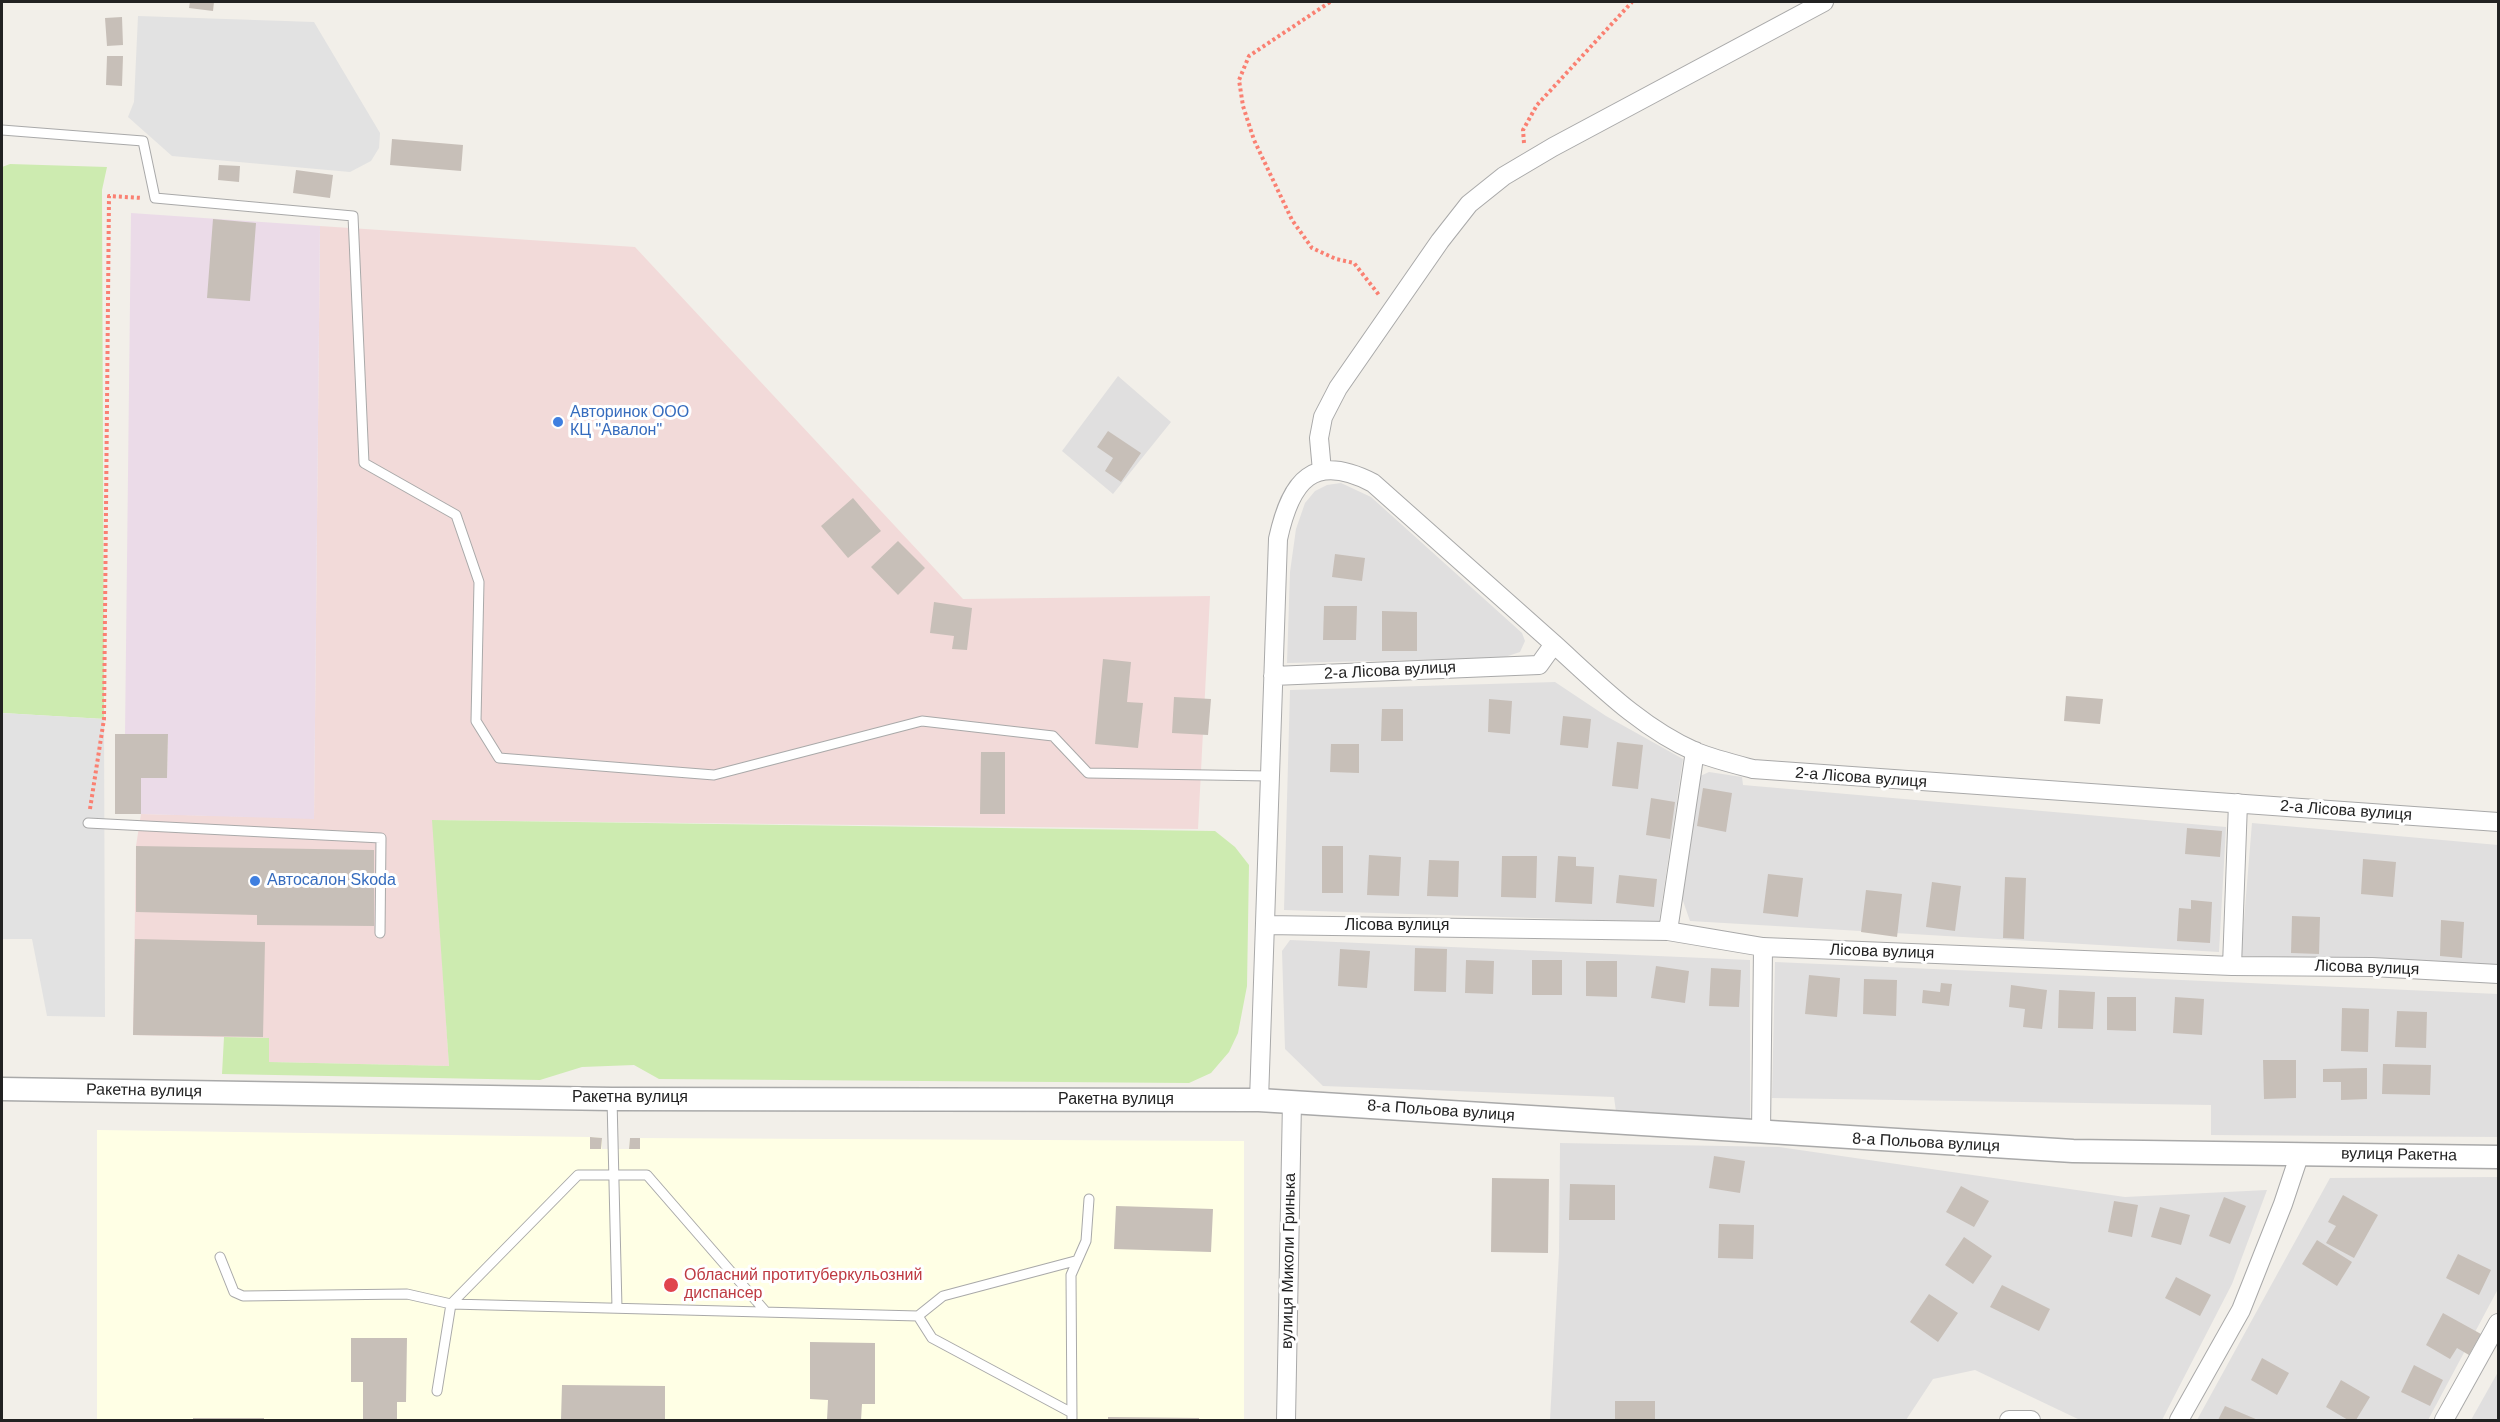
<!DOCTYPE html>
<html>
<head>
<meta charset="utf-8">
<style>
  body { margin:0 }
  #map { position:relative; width:2500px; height:1422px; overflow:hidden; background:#f2efe9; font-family:Arial,sans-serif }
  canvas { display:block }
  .frame { position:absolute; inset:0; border:3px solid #222; pointer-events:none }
</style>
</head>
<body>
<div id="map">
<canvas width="2500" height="1422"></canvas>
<div class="frame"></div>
</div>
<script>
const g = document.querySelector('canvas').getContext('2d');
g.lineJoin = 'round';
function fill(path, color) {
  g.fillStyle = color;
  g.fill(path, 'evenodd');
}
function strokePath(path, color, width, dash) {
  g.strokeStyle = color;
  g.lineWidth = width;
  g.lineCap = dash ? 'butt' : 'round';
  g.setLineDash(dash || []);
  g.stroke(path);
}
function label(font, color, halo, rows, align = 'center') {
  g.font = font + ' Arial,sans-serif';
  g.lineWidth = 6;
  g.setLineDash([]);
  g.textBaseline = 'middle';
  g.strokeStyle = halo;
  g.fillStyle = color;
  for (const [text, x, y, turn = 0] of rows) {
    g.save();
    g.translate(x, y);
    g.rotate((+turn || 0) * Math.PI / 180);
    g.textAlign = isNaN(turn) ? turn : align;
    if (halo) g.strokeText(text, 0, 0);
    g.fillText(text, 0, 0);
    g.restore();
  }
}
fill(new Path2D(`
  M1118,376L1171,422L1113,494L1062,451Z
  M1341,483L1371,497L1522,633L1525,641L1520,652L1502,658L1287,663L1290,572L1296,529L1305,503L1315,491L1327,485Z
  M1555,682L1606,716L1683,759L1659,922L1284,910L1290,690Z
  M1709,772L1742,777L1743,785L2226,827L2219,952L1690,921L1682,898L1696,778Z
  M2252,823L2498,845V968L2241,956Z
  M1290,940L1750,960V1121L1616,1112L1614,1097L1323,1086L1285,1049L1282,951Z
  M1775,962L2498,994V1137L2211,1135V1105L1772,1098Z
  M1560,1143L1779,1147L2125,1197L2267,1190L2232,1284L2162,1420H2080L1975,1370L1933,1379L1906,1420H1550L1559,1253Z
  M2498,1177V1289L2428,1420H2197L2330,1178Z
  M2498,1372V1420H2471Z`), '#e0dfdf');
fill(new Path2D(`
  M320,226L635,247L963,599L1210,596L1198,829L433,820L449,1066L268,1062L269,1038L133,1035L136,846L141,814L314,818Z`), '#f2dad9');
fill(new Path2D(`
  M131,213L320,226L314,819L141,814V778H167L168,734H125Z`), '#ebdbe8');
fill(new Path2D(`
  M97,1130L590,1137L602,1138V1149H629L630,1138L1244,1141V1420H97Z`), '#ffffe5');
fill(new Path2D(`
  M10,164L107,167L102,190L104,719L2,713V167Z
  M432,820L1215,831L1235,847L1249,865L1247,986L1238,1033L1229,1052L1211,1073L1189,1083L659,1079L634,1065L582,1067L540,1080L222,1074L224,1037L269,1038V1062L449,1066Z`), '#cdebb0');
fill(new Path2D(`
  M138,16L314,22L380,133L379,148L371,161L350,172L172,156L128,117L134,102Z
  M2,713L104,719L105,1017L47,1016L32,939H2Z`), '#e2e2e2');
fill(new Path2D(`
  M190,2H214L213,11L189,8Z
  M122,17L123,45L107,46L105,18Z
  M107,56H123L122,86L106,85Z
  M392,139L463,145L461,171L390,165Z
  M219,165L240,166L239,182L218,180Z
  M296,170L333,175L330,198L293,193Z
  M213,219L256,223L250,301L207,298Z
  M1108,431L1141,453L1121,482L1105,471L1113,458L1097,447Z
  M853,498L881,531L848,558L821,526Z
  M898,541L925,568L898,595L871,567Z
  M1335,554L1365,558L1362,581L1332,577Z
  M934,602L972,608L967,650L952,649L954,636L930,633Z
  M1324,606H1357L1356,640H1323Z
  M1382,611L1417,612V651H1382Z
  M1103,659L1131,662L1127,702L1143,703L1138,748L1095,744Z
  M2066,696L2103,699L2100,724L2064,721Z
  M1174,697L1211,699L1208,735L1172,733Z
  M1489,699L1512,701L1510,734L1488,732Z
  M1382,709H1403V741H1381Z
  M1563,716L1591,719L1588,748L1560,745Z
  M115,734H168L167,778H141V814H115Z
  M1617,742L1643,745L1638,789L1612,786Z
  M1331,744H1359V773L1330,772Z
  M981,752H1005V814H980Z
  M1703,788L1732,793L1726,832L1697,826Z
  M1651,798L1675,802L1670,839L1646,835Z
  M2187,828L2222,831L2220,857L2185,854Z
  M136,846L374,850V926L257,925V915L136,912Z
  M1322,846H1343V893H1322Z
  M1369,855L1401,857L1399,896L1367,895Z
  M1502,856H1537L1536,898L1501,897Z
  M1558,856L1576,857V866L1594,867L1592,904L1555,902Z
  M2363,859L2396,862L2393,897L2361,894Z
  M1429,860L1459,861L1458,897L1427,896Z
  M1768,874L1803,878L1798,917L1763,913Z
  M1619,875L1657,879L1654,907L1616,903Z
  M2005,877L2026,878L2024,939L2003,938Z
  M1932,882L1961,886L1955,931L1926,927Z
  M1866,890L1902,894L1897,937L1861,932Z
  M2191,900L2212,902L2210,943L2177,941L2179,908L2191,909Z
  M2292,916L2320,917L2319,954L2291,953Z
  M2441,920L2464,922L2462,958L2440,956Z
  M135,939L265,942L263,1037L133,1035Z
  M1415,948L1447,949L1446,992L1414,991Z
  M1340,949L1370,951L1367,988L1338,986Z
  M1466,960L1494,961L1493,994L1465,993Z
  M1532,960H1562V995H1532Z
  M1586,961H1617V997L1586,996Z
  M1656,966L1689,971L1685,1003L1651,998Z
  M1711,968L1741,970L1739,1007L1709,1006Z
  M1809,975L1840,978L1837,1017L1805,1014Z
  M1864,979L1897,980L1896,1016L1863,1014Z
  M1941,983L1952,984L1949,1006L1922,1003L1923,990L1940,992Z
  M2011,985L2047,990L2042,1029L2023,1027L2025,1009L2009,1007Z
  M2059,990L2095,992L2093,1029L2058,1028Z
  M2107,997H2136V1031L2107,1030Z
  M2175,997L2204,999L2202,1035L2173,1033Z
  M2342,1008L2369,1009L2368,1052L2341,1051Z
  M2397,1011L2427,1012L2426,1048L2395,1047Z
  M2263,1060H2296V1098L2264,1099Z
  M2383,1064L2431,1065L2430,1095L2382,1094Z
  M2367,1068V1099L2341,1100V1082H2323V1069Z
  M590,1137L602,1138L601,1149H590Z
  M630,1138H640V1149H629Z
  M1714,1156L1745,1161L1740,1193L1709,1188Z
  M1492,1178L1549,1179L1548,1253L1491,1252Z
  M1570,1184L1615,1185V1220H1569Z
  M1961,1186L1989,1201L1974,1227L1946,1212Z
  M2343,1195L2378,1215L2354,1258L2326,1243L2336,1226L2328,1222Z
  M2224,1197L2246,1206L2230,1244L2209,1236Z
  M2114,1201L2138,1205L2132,1237L2108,1232Z
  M1116,1206L1213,1209L1211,1252L1114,1249Z
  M2160,1207L2190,1215L2181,1245L2151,1237Z
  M1719,1224L1754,1225L1753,1259L1718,1258Z
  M1964,1237L1992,1256L1973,1284L1945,1265Z
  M2317,1240L2352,1262L2337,1286L2302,1264Z
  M2458,1254L2491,1270L2479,1295L2446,1278Z
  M2176,1277L2211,1295L2200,1316L2165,1298Z
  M2002,1285L2050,1309L2039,1331L1990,1307Z
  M1929,1294L1958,1313L1938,1342L1910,1322Z
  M2443,1313L2481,1334L2469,1355L2457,1348L2450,1359L2426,1345Z
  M351,1338H407L406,1402H397V1420H363V1382H351Z
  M810,1342L875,1343V1404H862L861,1420H827L828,1400L810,1399Z
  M2262,1358L2289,1373L2277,1395L2251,1380Z
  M2414,1365L2443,1380L2430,1406L2401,1392Z
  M2341,1380L2370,1397L2356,1420H2348L2326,1407Z
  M562,1385L665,1386V1420H561Z
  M1615,1401H1655V1420H1615Z
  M2225,1406L2258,1420H2218Z
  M1108,1417L1199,1418V1420H1108Z
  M193,1418H264V1420H193Z`), '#c7bfb8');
const service = new Path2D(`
  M2,130L143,141L155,198L353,216L364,463L456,515L479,582L476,721L499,758L714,775L922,721L1053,736L1088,773L1268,776
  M88,823L381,838L380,933
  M612,1099L617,1308
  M220,1257L234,1292L243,1296L407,1294L451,1304L918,1316L943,1296L1075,1261
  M918,1316L932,1338L1072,1413
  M437,1391L451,1304L578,1175H647L766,1312
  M1072,1420L1071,1275L1086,1241L1089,1199`);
const minor = new Path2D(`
  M1322,471L1319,438L1323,417L1338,388L1440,241L1469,204L1504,176L1553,147L1824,2
  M1273,676L1539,665L1554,644C1598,684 1641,728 1696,752C1714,759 1734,764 1753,769L2498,822
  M1266,925L1668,931L1763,947L2232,966L2372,967L2498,974
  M1668,931L1695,751
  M2232,966L2238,803
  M1259,1100L1278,539C1291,480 1313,452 1373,483L1554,644
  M1761,1133L1763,947
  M1286,1420L1292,1101
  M2009,1420H2031
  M2179,1420L2241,1310L2283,1204L2300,1153
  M2444,1420L2498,1323`);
const tertiary = new Path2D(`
  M2,1089L612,1099L1259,1100L2073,1151L2498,1157`);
strokePath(service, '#a9a9a9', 11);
strokePath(minor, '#a9a9a9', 20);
strokePath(tertiary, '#a9a9a9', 25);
strokePath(new Path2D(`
  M1330,2L1249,56L1239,80L1243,106L1254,140L1292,220L1312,248L1336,259L1354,263L1379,295
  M1524,143L1523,130L1537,105L1632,2
  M90,809L104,719L109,196L142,198`), '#fa8072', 4, [3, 3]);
strokePath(service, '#fff', 9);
strokePath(minor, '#fff', 18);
strokePath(tertiary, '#fff', 22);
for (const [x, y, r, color] of [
  [558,422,6,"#3f7fe0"],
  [255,881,6,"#3f7fe0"],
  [671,1285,8,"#e0444e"]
]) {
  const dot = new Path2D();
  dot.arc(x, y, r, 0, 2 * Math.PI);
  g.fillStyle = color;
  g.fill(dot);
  strokePath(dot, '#fff', 2);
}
label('16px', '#366cbe', '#fff', [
  ["Авторинок ООО",570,413],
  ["КЦ \"Авалон\"",570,431],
  ["Автосалон Skoda",267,881]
], 'left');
label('16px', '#222', '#fff', [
  ["2-а Лісова вулиця",1390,671,-3],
  ["2-а Лісова вулиця",1861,778,4],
  ["2-а Лісова вулиця",2346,811,4],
  ["Лісова вулиця",1397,926],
  ["Лісова вулиця",1882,952,2],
  ["Лісова вулиця",2367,968,2],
  ["Ракетна вулиця",144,1091,1],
  ["Ракетна вулиця",630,1098],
  ["Ракетна вулиця",1116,1100],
  ["8-а Польова вулиця",1441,1111,4],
  ["8-а Польова вулиця",1926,1143,3],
  ["вулиця Ракетна",2399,1155,1],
  ["вулиця Миколи Гринька",1289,1261,-89]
]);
label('16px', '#be3a42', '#fff', [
  ["Обласний протитуберкульозний",684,1276],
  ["диспансер",684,1294]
], 'left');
</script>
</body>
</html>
